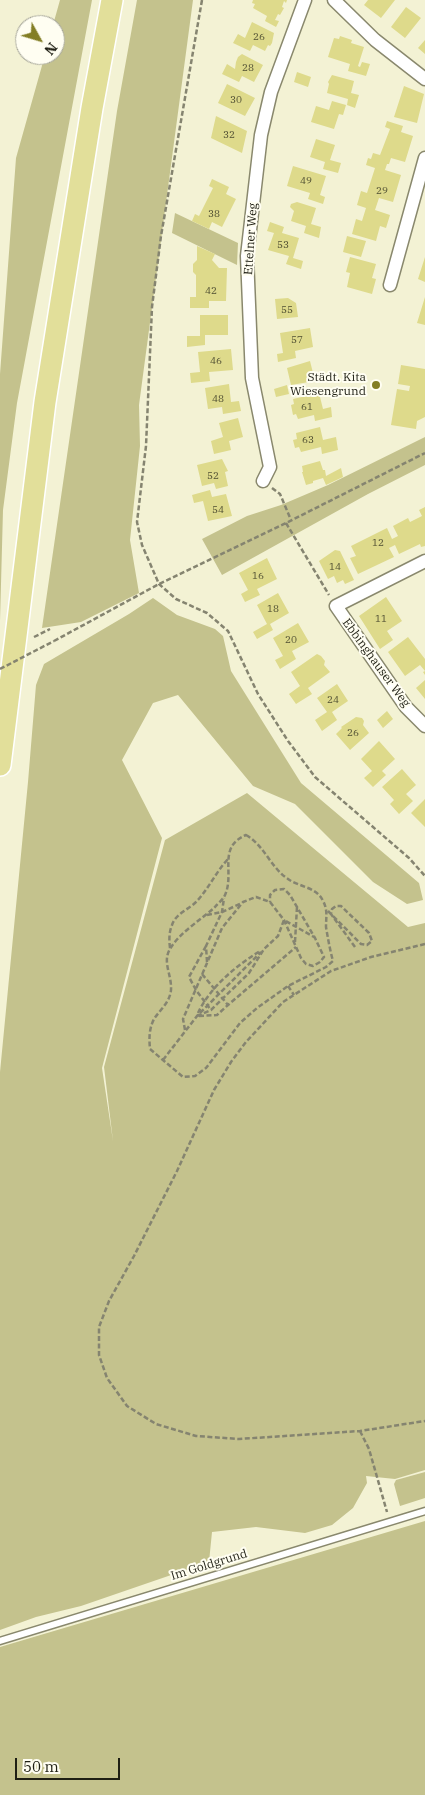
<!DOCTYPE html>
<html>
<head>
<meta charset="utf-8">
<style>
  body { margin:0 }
  #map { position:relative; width:425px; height:1795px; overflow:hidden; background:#f3f2d4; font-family:"IBM Plex Serif",serif }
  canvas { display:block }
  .north { position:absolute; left:15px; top:15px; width:50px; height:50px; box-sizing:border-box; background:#fffef2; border:1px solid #a5a599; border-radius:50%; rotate:129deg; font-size:14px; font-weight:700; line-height:20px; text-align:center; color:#1f1f14 }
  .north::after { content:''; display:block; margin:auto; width:18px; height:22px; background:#837e25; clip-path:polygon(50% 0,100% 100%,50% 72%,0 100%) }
  .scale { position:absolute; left:15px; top:1758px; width:105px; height:22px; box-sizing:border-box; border:2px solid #1f1f14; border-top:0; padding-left:6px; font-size:15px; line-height:18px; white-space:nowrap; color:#1f1f14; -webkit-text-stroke:4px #fffef2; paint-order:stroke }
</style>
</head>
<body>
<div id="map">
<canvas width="425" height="1795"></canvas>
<div class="north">N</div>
<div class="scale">50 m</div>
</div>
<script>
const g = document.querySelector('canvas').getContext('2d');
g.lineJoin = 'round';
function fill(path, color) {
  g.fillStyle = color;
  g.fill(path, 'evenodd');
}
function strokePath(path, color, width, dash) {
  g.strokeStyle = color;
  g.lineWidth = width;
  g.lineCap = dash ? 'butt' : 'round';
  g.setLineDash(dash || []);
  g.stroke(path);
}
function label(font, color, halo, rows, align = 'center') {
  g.font = font + ' "IBM Plex Serif",serif';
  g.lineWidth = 4;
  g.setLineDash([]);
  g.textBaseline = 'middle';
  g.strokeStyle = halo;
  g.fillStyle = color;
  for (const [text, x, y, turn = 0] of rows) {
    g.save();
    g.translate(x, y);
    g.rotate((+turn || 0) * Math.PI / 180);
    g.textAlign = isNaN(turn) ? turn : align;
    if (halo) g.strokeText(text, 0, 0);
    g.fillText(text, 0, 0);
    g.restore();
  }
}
fill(new Path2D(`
  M60,0H92L17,403L3,510L0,621V374L16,158L45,55H55V25H53Z
  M137,0H193L139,405L140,446L130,540L139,593L81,622L42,628L117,111Z
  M175,213L238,243L237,265L172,233Z
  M425,437V465L368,494L222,575L202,539L247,516L281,505L328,485Z
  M153,598L177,615L215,629L223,636L231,671L301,783L419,883L423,900L407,904L373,882L295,804L253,786L178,695L153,703L122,760L162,838L102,1068L113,1141L104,1067L165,840L247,793L408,927L425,923V1470L395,1479L366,1476L367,1483L353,1508L332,1525L305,1533L256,1527L212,1532L209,1562L81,1606L36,1617L0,1630V1072L28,782L36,685L44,664L129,614Z
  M425,1472V1498L400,1506L394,1484L396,1480Z
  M425,1521V1795H0V1647Z`), '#c4c28d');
fill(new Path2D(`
  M253,0H287L286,3L284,1L282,7L284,8L280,15L278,14L275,20L279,21L276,27L265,21L267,16L253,8L255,4L252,3Z
  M368,0H395L381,18L364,5Z
  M406,7L421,18L405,38L391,27Z
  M252,22L274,33L272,43L270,46L268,45L265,51L253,45L250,51L233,43L238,34L245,38Z
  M340,36L352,40L351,43L364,47L358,66L360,67L362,62L370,64L366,76L348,71L350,64L328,57L334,38L339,39Z
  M425,40V54L418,48Z
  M242,54L263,65L254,82L242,76L239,82L222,74L227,64L235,69L236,62L238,57Z
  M297,72L311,77L308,87L294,82Z
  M332,75L354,81L351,93L359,95L355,108L347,105L348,99L327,93L329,84L328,82Z
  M227,84L255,98L245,116L218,103Z
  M404,86L424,94L417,123L394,117Z
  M332,101L346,105L343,115L339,114L334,129L311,122L316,106L329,110Z
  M216,116L247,131L242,153L211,138Z
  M387,121L403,126L401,132L413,136L405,162L391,158L389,164H387L385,170L401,175L393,202L379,198L375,210L390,215L386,228L380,226L376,241L352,234L356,219L362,221L366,208L357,205L361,191L367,193L375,168L366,165L368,158L371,159L373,153L380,155L390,129L385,127Z
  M316,139L335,145L330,160L341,163L338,173L323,169L325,162L310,157Z
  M293,166L326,176L320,195L325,197L323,204L308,199L310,193L287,186Z
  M212,179L229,187L226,194L236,199L222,227L212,222L209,229L192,221L195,214L199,216L213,188L209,186Z
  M297,202L316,208L311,224L321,227L319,238L304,233L306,226L291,221L294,211L290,207L291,204Z
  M270,222L284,227L282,233L299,238L293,258L303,261L301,269L286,264L289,256L268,250L274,233L267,231Z
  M347,236L366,241L361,257L343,252Z
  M197,246L215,254L212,260L219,268H227L226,301H209V308H190V297H196V275L193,272V264L197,260Z
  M350,257L376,264L372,278L376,279L372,294L347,287L350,273L346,272Z
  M425,257V282L418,279Z
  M425,297V325L417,323Z
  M288,298L296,303L298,317L277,319L275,299Z
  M200,315H228V335H205V345L187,347V336H200Z
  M310,328L313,347L295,351L296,358L278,362L277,354L283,353L280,333Z
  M231,349L233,370L209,372L210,381L191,383L190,373L200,372L198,352Z
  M310,361L315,381L291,385L287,368Z
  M401,365L425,369V417L417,421L416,429L391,425L397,389L409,391L410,386L398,384Z
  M229,384L231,402L239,401L241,411L223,414L222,407L208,409L205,388Z
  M287,385L289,394L276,397L274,389Z
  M319,393L323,409L331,407L332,417L315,421L314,415L298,419L296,414L293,415L291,405L294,404L293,399Z
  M238,418L243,437L229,441L231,450L214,454L211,441L223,437L219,423Z
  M320,427L323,440L336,437L338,450L322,454L321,447L301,452L299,447L295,448L293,440L297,439L296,433Z
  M222,459L228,471L225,472L228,486L216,489L214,483L202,486L197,465Z
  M320,461L323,470H325L326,476L341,468L343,477L326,485L323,478L313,481V483L306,485L302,472H303L302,466Z
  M210,490L212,497L226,494L232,516L208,521L203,501L194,503L192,495Z
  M425,507V546L421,547L420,544L399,554L395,545L389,548L394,557L358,574L350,558L356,556L351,546L387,528L392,539L398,536L393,526L408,518L410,522L422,516L419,510Z
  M335,550L340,551L354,580L345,584L343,580L337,583L334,576L328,579L319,561Z
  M267,558L277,579L257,589L260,595L245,602L241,594L248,590L239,573Z
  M278,593L289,613L270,624L273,630L257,639L253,632L267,624L257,605Z
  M386,597L402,621L387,631L393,640L380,649L359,616Z
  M298,623L309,642L292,651L296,659L280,669L275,660L283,656L273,638Z
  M408,637L425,659V675L423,672L425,671L420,665L405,676L388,652Z
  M317,654L321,656L325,661L324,665L330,672L308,688L312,694L296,704L289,694L300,686L291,672Z
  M425,680V699L416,688Z
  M337,684L348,701L332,712L337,720L322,731L315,720L327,712L317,698Z
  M387,711L393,719L383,728L377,720Z
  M356,717L362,718L364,721L363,725L369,733L350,750L336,734L342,728L341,727Z
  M379,741L395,759L382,771L386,775L373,787L364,778L372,771L361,759Z
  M402,769L416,785L406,794L413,801L399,814L390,804L394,800L382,787Z
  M425,799V827L411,813Z`), '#deda8b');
const service = new Path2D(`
  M0,1641L425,1511`);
const minor = new Path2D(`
  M334,0L375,40L425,79
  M390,285L425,158
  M263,481L270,467L252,378L247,256L261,135L271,92L305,0
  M425,561L336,606L406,707L425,726`);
const trunk = new Path2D(`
  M0,765L45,402L92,108L112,0`);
strokePath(service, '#89886d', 9);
strokePath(minor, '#89886d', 15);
strokePath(trunk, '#fff', 24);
strokePath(new Path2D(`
  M202,0L161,236L152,307L146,446L137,522L142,545L159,584L176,599L207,613L228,631L258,694L288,741L315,777L409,858L425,876
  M272,488L280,494L291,520
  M286,523L329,595
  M34,637L50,629
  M54,641L159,584L286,523L425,453
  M246,835C264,845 271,868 288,879C299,887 317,887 323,901C328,910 326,917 326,927C328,939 330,950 333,961L326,967L288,986L257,1008L240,1023L206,1068L195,1076L183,1077L150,1049C149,1038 149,1029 154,1019C160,1010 170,1002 171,990C172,975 162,962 170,949C179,933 202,919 215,907C218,903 223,900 225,895C235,873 217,847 246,835Z
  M328,911L361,944L367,945L372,941L369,933L341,906H336L332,909L331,914L355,947
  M207,915L222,912L242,903
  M295,942L297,907
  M425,944L371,957L331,971L283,1002L246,1042L231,1062L214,1090L177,1171L134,1256L109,1301L99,1327V1355L107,1378L127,1406L156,1424L196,1436L239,1439L360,1431L425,1421
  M206,946L189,977L196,990L211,1010
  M170,948C169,940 169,932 172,925C176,913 190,909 197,901C209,888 216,872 228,859
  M207,962L206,946L222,912L224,898
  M202,974L228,1005L296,947
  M288,986L294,995
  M198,1013C210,987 236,966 260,951
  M197,1016L211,1010L249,973L264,949L278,936L284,920L314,937
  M199,1016L217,1015L228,1005
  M185,1030L183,1019L222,928L243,902L256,897L270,902L284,920L301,958L306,964L313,966L320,962L324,957L315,938L290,895L284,889L275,890L270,895V902
  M163,1060L197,1016L261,952
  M360,1431L369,1449L387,1512`), '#858470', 2.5, [5, 2.5]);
strokePath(service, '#fff', 6);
strokePath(minor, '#fff', 12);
strokePath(trunk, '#e2df9a', 21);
strokePath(new Path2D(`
  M0,669L54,641`), '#858470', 2.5, [5, 2.5]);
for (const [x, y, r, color] of [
  [376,385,5,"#837e25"]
]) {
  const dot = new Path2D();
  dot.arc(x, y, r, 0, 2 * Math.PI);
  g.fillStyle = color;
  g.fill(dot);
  strokePath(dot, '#fffef2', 2);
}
label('10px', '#4f4e32', null, [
  ["26",259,37],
  ["28",248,68],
  ["30",236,100],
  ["32",229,135],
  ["49",306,181],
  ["29",382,191],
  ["38",214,214],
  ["53",283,245],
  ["42",211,291],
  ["55",287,310],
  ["57",297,340],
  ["46",216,361],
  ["48",218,399],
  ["61",307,407],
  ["63",308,440],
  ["52",213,476],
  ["54",218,510],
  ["12",378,543],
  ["14",335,567],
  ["16",258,576],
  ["18",273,609],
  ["11",381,619],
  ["20",291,640],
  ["24",333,700],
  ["26",353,733]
]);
label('12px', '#1f1f14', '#fffef2', [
  ["Ettelner Weg",251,239,-86],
  ["Ebbinghauser Weg",376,663,54],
  ["Im Goldgrund",209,1565,-17]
]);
label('12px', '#1f1f14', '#fffef2', [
  ["Städt. Kita",366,378],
  ["Wiesengrund",366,392]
], 'right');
</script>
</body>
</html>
